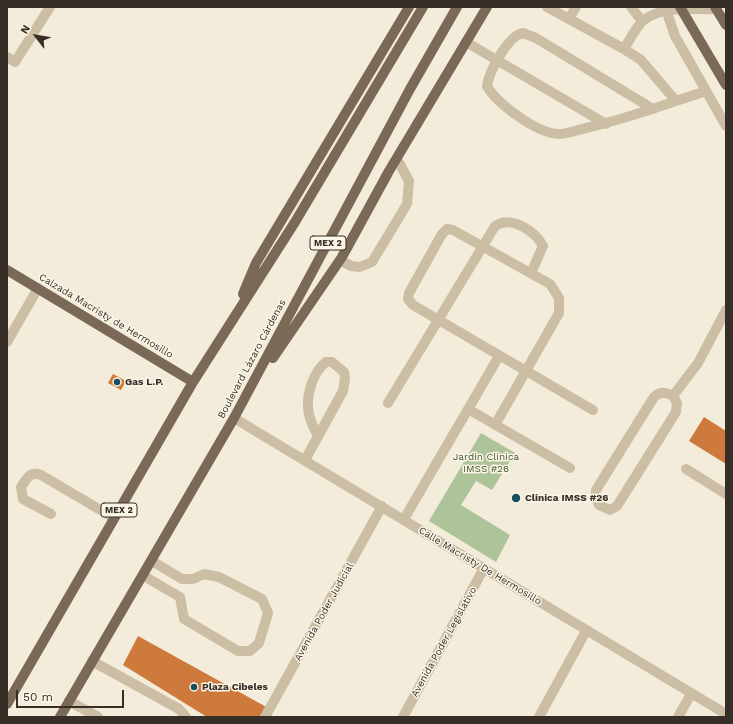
<!DOCTYPE html>
<html>
<head>
<meta charset="utf-8">
<style>
  body { margin:0 }
  #map { position:relative; width:733px; height:724px; overflow:hidden; background:#f3ecda; font-family:"Work Sans",sans-serif }
  canvas { display:block }
  .frame { position:absolute; inset:0; border:8px solid #372f27; pointer-events:none }
  .north { position:absolute; left:16px; top:16px; width:40px; height:40px; -webkit-text-stroke:3px #fbf5e7; paint-order:stroke; rotate:301deg; font-size:11px; font-weight:700; line-height:16px; text-align:center; color:#372f27 }
  .north::after { content:''; display:block; margin:auto; width:14px; height:18px; background:#372f27; clip-path:polygon(50% 0,100% 100%,50% 72%,0 100%) }
  .scale { position:absolute; left:16px; top:690px; width:108px; height:18px; box-sizing:border-box; border:2px solid #372f27; border-top:0; padding-left:5px; font-size:12px; line-height:14px; white-space:nowrap; color:#372f27; -webkit-text-stroke:3px #fbf5e7; paint-order:stroke }
</style>
</head>
<body>
<div id="map">
<canvas width="733" height="724"></canvas>
<div class="frame"></div>
<div class="north">N</div>
<div class="scale">50 m</div>
</div>
<script>
const g = document.querySelector('canvas').getContext('2d');
g.lineJoin = 'round';
function fill(path, color) {
  g.fillStyle = color;
  g.fill(path, 'evenodd');
}
function strokePath(path, color, width, dash) {
  g.strokeStyle = color;
  g.lineWidth = width;
  g.lineCap = dash ? 'butt' : 'round';
  g.setLineDash(dash || []);
  g.stroke(path);
}
function label(font, color, halo, rows, align = 'center') {
  g.font = font + ' "Work Sans",sans-serif';
  g.lineWidth = 3;
  g.setLineDash([]);
  g.textBaseline = 'middle';
  g.strokeStyle = halo;
  g.fillStyle = color;
  for (const [text, x, y, turn = 0] of rows) {
    g.save();
    g.translate(x, y);
    g.rotate((+turn || 0) * Math.PI / 180);
    g.textAlign = isNaN(turn) ? turn : align;
    if (halo) g.strokeText(text, 0, 0);
    g.fillText(text, 0, 0);
    g.restore();
  }
}
fill(new Path2D(`
  M481,433L515,453L492,490L476,481L461,505L510,535L496,562L429,521Z`), '#adc399');
fill(new Path2D(`
  M113,374L126,381L121,390L108,383Z
  M704,417L726,431V464L689,441Z
  M138,636L270,709L265,717H207L123,665Z`), '#ce7a3d');
strokePath(new Path2D(`
  M547,7L624,49L641,60L676,101
  M631,7L642,21
  M665,7L675,36L726,126
  M569,18L576,7
  M466,42L606,124
  M624,49C630,40 636,26 644,20C663,5 693,10 717,9
  M7,57L15,62L50,7
  M653,109L536,38L523,33C508,36 489,71 487,86C497,104 538,134 559,134C567,134 577,130 586,128C627,119 666,104 706,91
  M340,260L351,266L360,267L372,262L407,204L409,181L397,159
  M7,342L38,288
  M673,396L677,403L676,412L617,506L610,510L599,505L595,497L596,490L654,397C661,391 665,392 673,396L698,363L726,310
  M388,403L495,226C511,215 535,231 543,246L531,273
  M468,409L570,468
  M234,418L726,714
  M495,425L559,313V298L550,284L453,230L447,229L442,234L409,293L408,299L413,305C473,340 533,375 593,410
  M305,460L343,391L345,379L344,372L332,362H326C314,371 307,392 308,407C308,417 313,427 318,436
  M686,469L726,494
  M51,514L23,499L21,487C27,478 30,471 41,475L114,518
  M404,519L499,356
  M144,576L180,597L184,619L238,651H250L259,643L268,613L262,599L219,577L204,574L193,579H182L152,561
  M92,661L179,709L186,717
  M69,701L98,717
  M265,717L382,506
  M403,717L484,568
  M539,717L586,631
  M678,717L691,694`), '#ccbea5', 10);
strokePath(new Path2D(`
  M680,7L726,85
  M715,7L726,25
  M7,270L193,382
  M243,294L256,263L409,7
  M273,358L342,257L389,171L487,7
  M7,704L193,382L295,222L423,7
  M60,717L234,418L410,89L457,7`), '#7a6957', 10);
for (const [x, y, r, color] of [
  [117,382,4,"#194c5c"],
  [516,498,5,"#194c5c"],
  [194,687,4,"#194c5c"]
]) {
  const dot = new Path2D();
  dot.arc(x, y, r, 0, 2 * Math.PI);
  g.fillStyle = color;
  g.fill(dot);
  strokePath(dot, '#fbf5e7', 1.5);
}
for (const [x, y, w] of [
  [328,243,36],
  [119,510,36]
]) {
  const box = new Path2D();
  box.roundRect(x - w / 2, y - 7, w, 14, 3);
  g.fillStyle = '#fbf5e7';
  g.fill(box);
  strokePath(box, '#372f27', 1);
}
label('bold 9px', '#372f27', null, [
  ["MEX 2",328,243],
  ["MEX 2",119,510]
]);
label('10px', '#372f27', '#fbf5e7', [
  ["Calzada Macristy de Hermosillo",106,316,31],
  ["Boulevard Lázaro Cárdenas",252,359,-62],
  ["Calle Macristy De Hermosillo",480,566,31],
  ["Avenida Poder Judicial",324,612,-61],
  ["Avenida Poder Legislativo",444,642,-61]
]);
label('bold 10px', '#372f27', '#fbf5e7', [
  ["Gas L.P.",125,382],
  ["Clinica IMSS #26",525,498],
  ["Plaza Cibeles",202,687]
], 'left');
label('10px', '#3e5729', '#fbf5e7', [
  ["Jardin Clinica",486,457],
  ["IMSS #26",486,469]
]);
</script>
</body>
</html>
